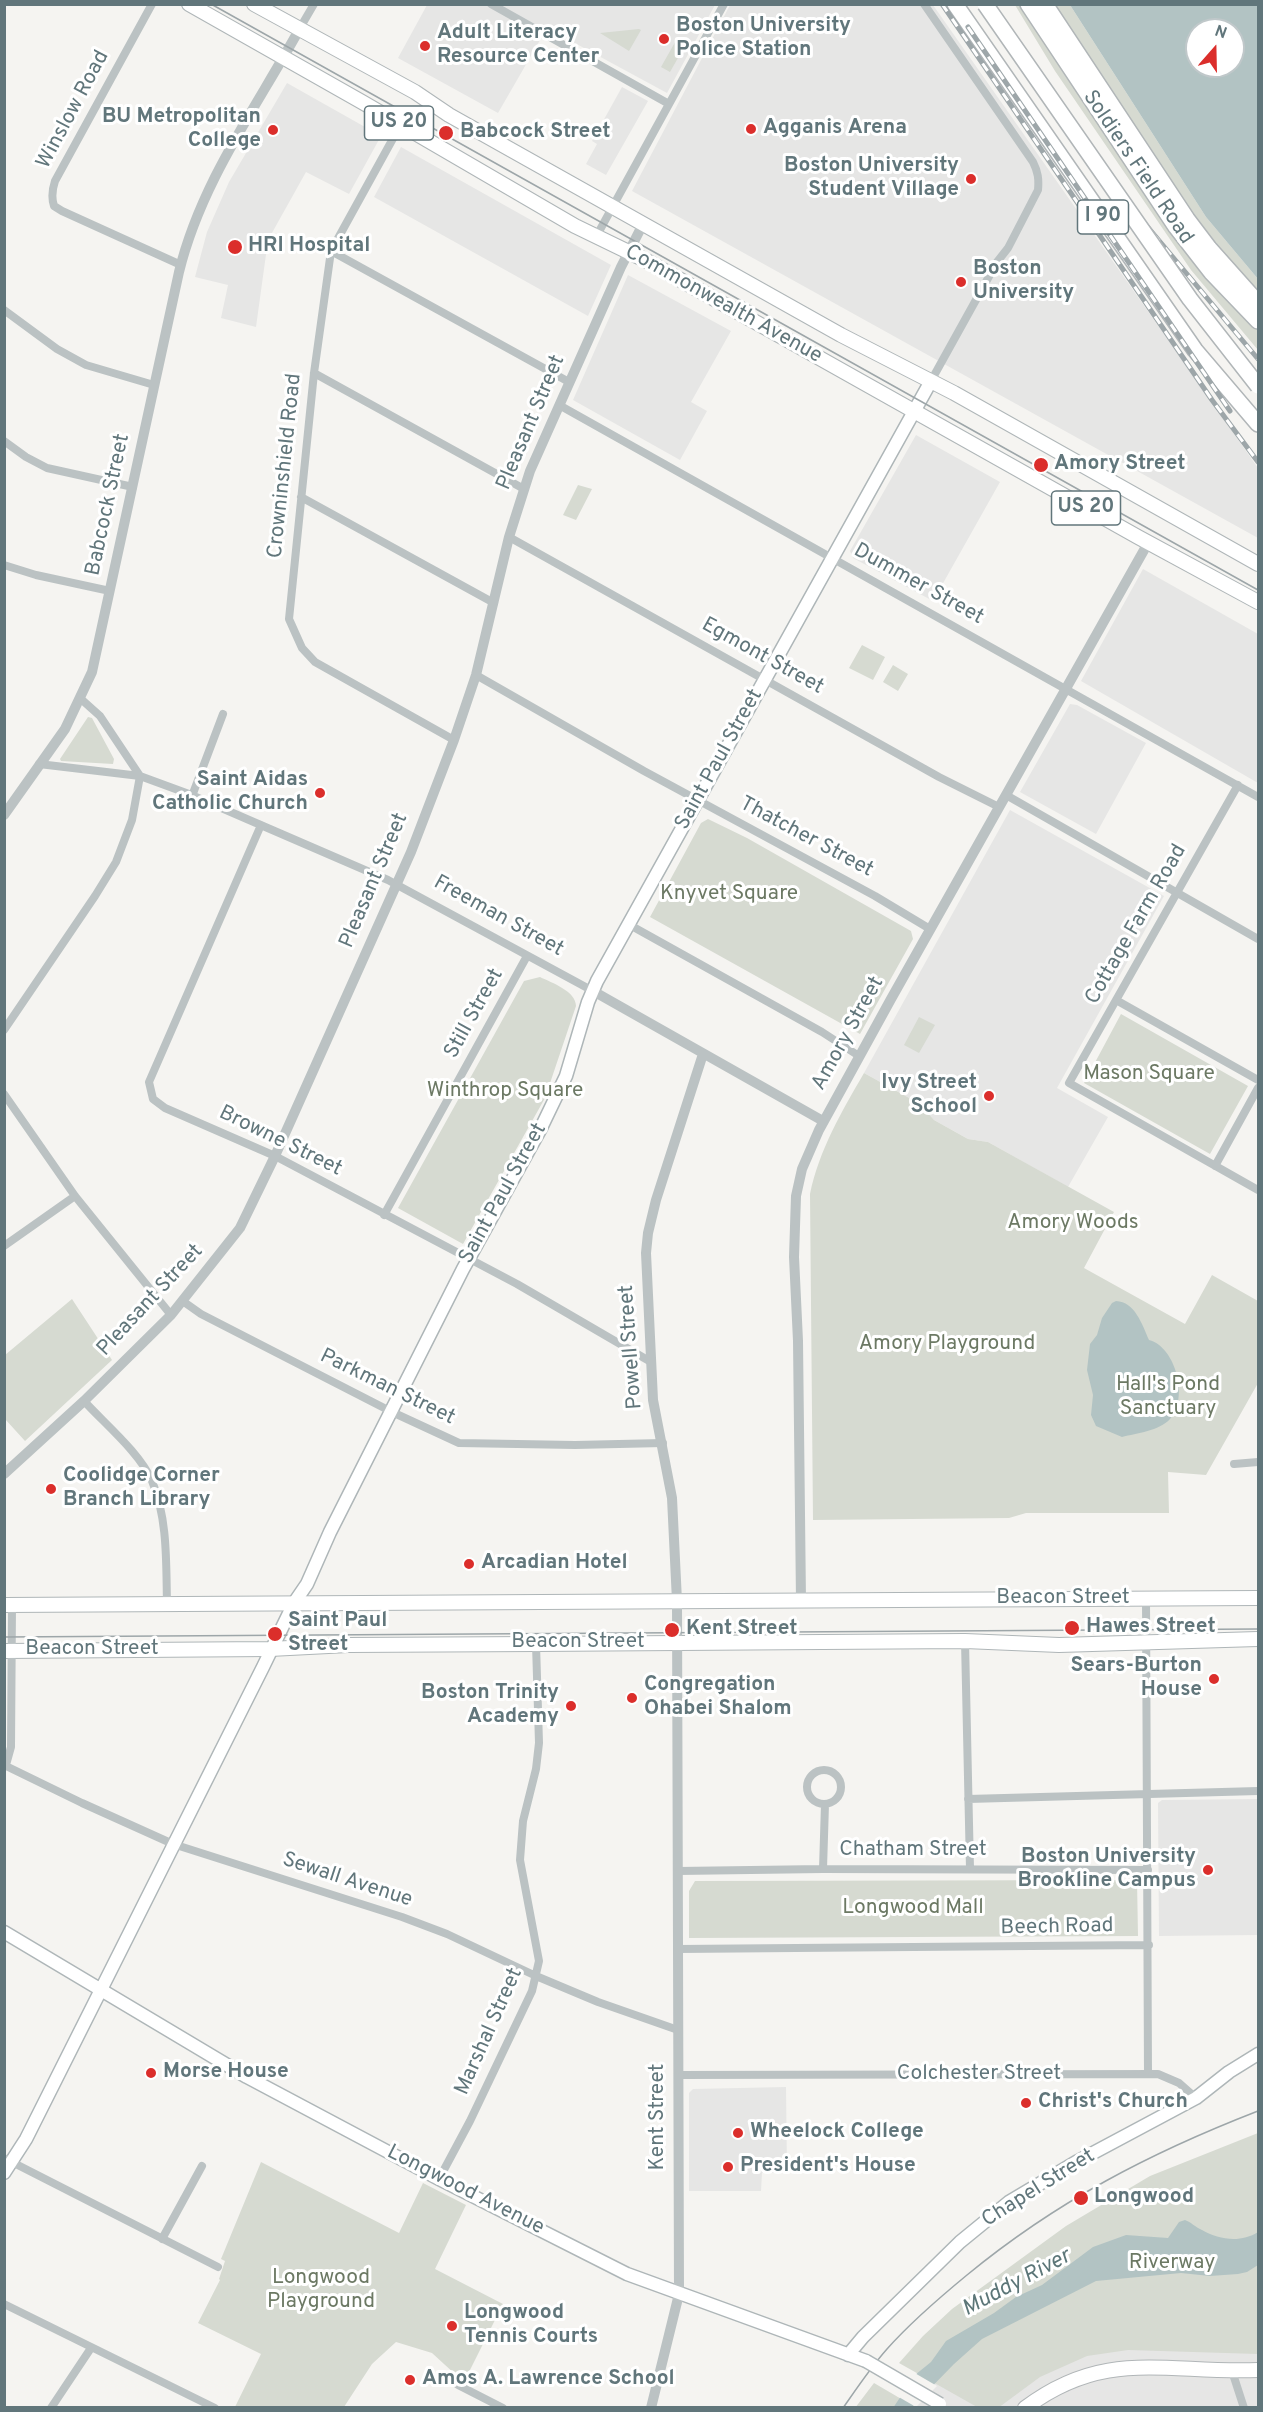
<!DOCTYPE html>
<html>
<head>
<meta charset="utf-8">
<style>
  body { margin:0 }
  #map { position:relative; width:1263px; height:2412px; overflow:hidden; background:#f5f4f1; font-family:Overpass,sans-serif }
  canvas { display:block }
  .frame { position:absolute; inset:0; border:6px solid #61767b; pointer-events:none }
  .north { position:absolute; left:1185px; top:18px; width:60px; height:60px; box-sizing:border-box; background:#fff; border:2px solid #c0c8ca; border-radius:50%; rotate:20deg; font-size:16px; font-weight:700; line-height:24px; text-align:center; color:#61767b }
  .north::after { content:''; display:block; margin:auto; width:21px; height:27px; background:#db2e2b; clip-path:polygon(50% 0,100% 100%,50% 72%,0 100%) }
</style>
</head>
<body>
<div id="map">
<canvas width="1263" height="2412"></canvas>
<div class="frame"></div>
<div class="north">N</div>
</div>
<script>
const g = document.querySelector('canvas').getContext('2d');
g.lineJoin = 'round';
function fill(path, color) {
  g.fillStyle = color;
  g.fill(path, 'evenodd');
}
function strokePath(path, color, width, dash) {
  g.strokeStyle = color;
  g.lineWidth = width;
  g.lineCap = dash ? 'butt' : 'round';
  g.setLineDash(dash || []);
  g.stroke(path);
}
function label(font, color, halo, rows, align = 'center') {
  g.font = font + ' Overpass,sans-serif';
  g.lineWidth = 6;
  g.setLineDash([]);
  g.textBaseline = 'middle';
  g.strokeStyle = halo;
  g.fillStyle = color;
  for (const [text, x, y, turn = 0] of rows) {
    g.save();
    g.translate(x, y);
    g.rotate((+turn || 0) * Math.PI / 180);
    g.textAlign = isNaN(turn) ? turn : align;
    if (halo) g.strokeText(text, 0, 0);
    g.fillText(text, 0, 0);
    g.restore();
  }
}
fill(new Path2D(`
  M427,5H715L667,93L547,28L498,113L398,58Z
  M730,5H933L1258,468V538L632,191Z
  M287,83L381,136L349,194L306,172L268,240L256,327L221,318L228,285L195,277L207,232L229,182Z
  M622,87L648,101L606,175L586,164L597,144L592,141Z
  M401,147L611,265L588,316L374,197Z
  M628,275L731,331L691,402L707,411L680,460L573,400Z
  M916,435L1000,482L933,601L853,558L850,551Z
  M1143,569L1258,634V783L1081,681Z
  M1070,704L1077,705L1146,743L1096,834L1020,792Z
  M1010,810L1164,896L1057,1088L1108,1117L1068,1187L988,1142L968,1139L934,1120L920,1104L864,1073Z
  M1258,1799V1935L1159,1936L1158,1803L1162,1800Z
  M786,2087L787,2173H762L761,2191H689V2093L693,2089Z
  M1258,2248V2407L899,2408L918,2384Z`), '#e6e6e5');
fill(new Path2D(`
  M1015,5H1070L1206,217L1258,279V350L1191,270L1055,71Z
  M639,29L641,30L629,51L600,33Z
  M678,37L687,42L670,72L661,67Z
  M578,485L592,489L576,520L563,515Z
  M862,645L885,657L873,680L849,668Z
  M893,665L908,674L898,691L883,682Z
  M88,717L92,718L114,759L113,764L61,761L60,759Z
  M708,819L747,838L911,931L913,939L860,1034L650,917L701,823Z
  M540,977C552,983 576,991 576,1006L545,1098L463,1244L398,1208L524,981Z
  M1121,1014L1248,1086L1210,1154L1084,1083Z
  M919,1017L935,1025L919,1053L904,1045Z
  M864,1073L920,1104L934,1120L968,1139L988,1142L1114,1212L1084,1268L1185,1324L1212,1275L1258,1301V1383L1206,1475L1168,1472L1169,1513H1026L1009,1518L813,1520L810,1194C819,1150 842,1111 864,1073Z
  M72,1299L112,1360L25,1441L5,1419V1355Z
  M1137,1880L1138,1936L689,1938V1891L695,1881Z
  M1258,2133V2354L1128,2350L1087,2356L1040,2377L998,2408L977,2407L899,2363L923,2336L952,2309L1066,2226L1150,2176Z
  M261,2162L399,2233L423,2183L466,2205L435,2269L503,2304L465,2380L456,2375L432,2353L396,2342L372,2364L344,2407H235L261,2354L198,2323L220,2280L219,2279L225,2261L221,2259Z
  M874,2383L915,2407L855,2408Z`), '#d6dad1');
fill(new Path2D(`
  M1070,5H1258V279L1206,217ZM1197,30H1233V66H1197Z
  M1116,1301C1135,1302 1142,1324 1149,1340C1176,1347 1189,1399 1170,1419C1159,1431 1137,1433 1122,1437L1096,1426L1091,1415L1093,1395L1087,1370L1090,1344L1097,1335L1102,1318L1112,1303Z
  M1185,2220C1191,2222 1195,2227 1202,2230C1219,2240 1241,2243 1258,2232V2265L1247,2272L1238,2274L1210,2276L1181,2273L1096,2281L982,2339L954,2364L912,2407L893,2408L915,2375L931,2362L946,2341L994,2313L1016,2297L1042,2285L1093,2247L1126,2235L1168,2238L1179,2222Z`), '#b2c3c3');
fill(new Path2D(`
  M913,2372L937,2386L916,2407L897,2396Z`), '#f5f4f1');
const secondary = new Path2D(`
  M4,1932L247,2077L439,2179L627,2274L866,2361
  M4,2173L26,2139L263,1667L294,1603L307,1584L330,1532L463,1269L541,1128L566,1076L588,1002L597,981L931,381
  M848,2355L863,2337L960,2242L1009,2202L1078,2161L1196,2098L1229,2072L1258,2054`);
const primary = new Path2D(`
  M189,4L362,102L575,226L645,260L1138,537L1258,602
  M254,4L415,92L449,115L841,335L954,393L1258,564
  M4,1605L1258,1598
  M4,1651L270,1649L348,1645L536,1644L965,1641L1059,1645L1258,1639`);
const trunk = new Path2D(`
  M1025,2408C1106,2347 1167,2374 1258,2370`);
const motorway = new Path2D(`
  M955,4L1195,350L1258,424
  M1028,4L1176,227L1211,272L1258,321
  M1045,4L1187,219L1209,248L1258,303`);
strokePath(secondary, '#aeb6b8', 15);
strokePath(primary, '#afb6b8', 16);
strokePath(trunk, '#b1b6b8', 16);
strokePath(motorway, '#b1b6b8', 18);
strokePath(new Path2D(`
  M152,4L55,181C52,190 51,197 54,206L62,211L181,265
  M491,4L669,104
  M924,4L1033,162C1038,172 1039,179 1038,190L1008,248L997,262L931,381
  M300,28L314,4
  M401,124L331,251L314,373L289,619L302,648L315,662L454,740
  M596,237L724,4
  M331,251L569,382
  M4,310L57,349L86,365L154,385
  M314,373L524,489
  M559,405L1258,797
  M4,441L26,457L47,468L133,487
  M301,497L494,603
  M509,537L939,777L999,807
  M4,565L36,575L110,591
  M476,675L644,771L875,896L930,929
  M81,699L100,716L140,776
  M39,764L140,776L189,794L388,880L593,991
  M1238,785L1069,1083L1258,1190
  M1006,795L1258,939
  M192,796L223,714
  M261,825L149,1082L153,1099L165,1108L275,1156L517,1284L651,1362
  M628,924L822,1032L859,1056
  M1116,1000L1258,1080
  M4,1030L95,896L116,862L132,820L140,776
  M4,1094L75,1196L171,1315
  M1215,1166L1258,1088
  M384,1215L527,956
  M4,1246L75,1196
  M184,1302L201,1314L238,1333L392,1412L459,1443L575,1445L663,1443
  M84,1401C105,1424 140,1453 152,1481C168,1519 166,1564 167,1604
  M1234,1464L1258,1462
  M1146,1599L1148,2074
  M965,1641L970,1869
  M4,1765L82,1803L173,1844L402,1917L447,1934L536,1976L598,2002L678,2030
  M6,1765L11,1747L12,1605
  M807 1787a17 17 0 1 1 34 0a17 17 0 1 1-34 0Z
  M968,1799L1258,1791
  M823,1869L825,1804
  M678,1871L823,1869L1148,1870
  M678,1949L1149,1945
  M678,2075L1158,2074L1179,2083L1196,2098
  M4,2158L218,2267
  M439,2179L470,2121L532,1991L539,1961L520,1860L523,1821L536,1769L539,1743L536,1644
  M162,2239L202,2166
  M4,2304L215,2408
  M1232,2371L1244,2408
  M458,2385L503,2408
  M51,2408L91,2348`), '#bbc2c3', 8);
strokePath(new Path2D(`
  M4,815L65,729L92,672L179,272C201,182 256,108 300,28
  M593,991L823,1121
  M4,1474L84,1401L171,1315L240,1228L275,1156L411,852L454,740L476,675L509,537L530,471L621,267L643,224
  M801,1601L798,1341L794,1257L796,1196L802,1169L819,1130L891,999L1148,543
  M651,2408L679,2294L677,1601L672,1498L653,1400L646,1253L648,1233L656,1200L703,1054`), '#bbc2c3', 10);
strokePath(secondary, '#fff', 12);
strokePath(primary, '#fff', 14);
strokePath(trunk, '#fff', 14);
strokePath(motorway, '#fff', 15);
strokePath(new Path2D(`
  M211,4L1258,590
  M4,1637L1258,1629
  M843,2408C857,2388 871,2367 887,2349C911,2322 939,2298 967,2275C1057,2201 1150,2153 1258,2111`), '#9da6a9', 1.5);
const rail = new Path2D(`
  M942,4L1212,400L1258,462
  M981,4L1075,140L1258,359
  M968,27L1230,411`);
strokePath(rail, '#9da6a9', 5);
strokePath(rail, '#fff', 3, [9]);
const secondaryBridge = new Path2D(`
  M866,2361L940,2404`);
const motorwayBridge = new Path2D(`
  M985,4L1190,299L1258,386`);
strokePath(secondaryBridge, '#aeb6b8', 15, []);
strokePath(motorwayBridge, '#b1b6b8', 18, []);
strokePath(secondaryBridge, '#fff', 12);
strokePath(motorwayBridge, '#fff', 15);
for (const [x, y, r, color] of [
  [664,39,6,"#db2e2b"],
  [425,46,6,"#db2e2b"],
  [751,129,6,"#db2e2b"],
  [273,130,6,"#db2e2b"],
  [446,133,8,"#db2e2b"],
  [971,179,6,"#db2e2b"],
  [235,247,8,"#db2e2b"],
  [961,282,6,"#db2e2b"],
  [1041,465,8,"#db2e2b"],
  [320,793,6,"#db2e2b"],
  [989,1096,6,"#db2e2b"],
  [51,1489,6,"#db2e2b"],
  [469,1564,6,"#db2e2b"],
  [1072,1628,8,"#db2e2b"],
  [672,1630,8,"#db2e2b"],
  [275,1634,8,"#db2e2b"],
  [1214,1679,6,"#db2e2b"],
  [632,1698,6,"#db2e2b"],
  [571,1706,6,"#db2e2b"],
  [1208,1870,6,"#db2e2b"],
  [151,2073,6,"#db2e2b"],
  [1026,2103,6,"#db2e2b"],
  [738,2133,6,"#db2e2b"],
  [728,2167,6,"#db2e2b"],
  [1081,2198,8,"#db2e2b"],
  [452,2326,6,"#db2e2b"],
  [410,2380,6,"#db2e2b"]
]) {
  const dot = new Path2D();
  dot.arc(x, y, r, 0, 2 * Math.PI);
  g.fillStyle = color;
  g.fill(dot);
  strokePath(dot, '#fff', 2);
}
for (const [x, y, w] of [
  [399,123,69],
  [1103,217,51],
  [1086,508,69]
]) {
  const box = new Path2D();
  box.roundRect(x - w / 2, y - 17, w, 34, 4.5);
  g.fillStyle = '#fff';
  g.fill(box);
  strokePath(box, '#61767b', 1.5);
}
label('bold 20px', '#61767b', null, [
  ["US 20",399,123],
  ["I 90",1103,217],
  ["US 20",1086,508]
]);
label('bold 21px', '#61767b', '#fff', [
  ["Boston University",676,27],
  ["Police Station",676,51],
  ["Adult Literacy",437,34],
  ["Resource Center",437,58],
  ["BU Metropolitan",261,118,"right"],
  ["College",261,142,"right"],
  ["Agganis Arena",763,129],
  ["Babcock Street",460,133],
  ["Boston University",959,167,"right"],
  ["Student Village",959,191,"right"],
  ["HRI Hospital",248,247],
  ["Boston",973,270],
  ["University",973,294],
  ["Amory Street",1054,465],
  ["Saint Aidas",308,781,"right"],
  ["Catholic Church",308,805,"right"],
  ["Ivy Street",977,1084,"right"],
  ["School",977,1108,"right"],
  ["Coolidge Corner",63,1477],
  ["Branch Library",63,1501],
  ["Arcadian Hotel",481,1564],
  ["Saint Paul",288,1622],
  ["Street",288,1646],
  ["Hawes Street",1086,1628],
  ["Kent Street",686,1630],
  ["Sears-Burton",1202,1667,"right"],
  ["House",1202,1691,"right"],
  ["Congregation",644,1686],
  ["Ohabei Shalom",644,1710],
  ["Boston Trinity",559,1694,"right"],
  ["Academy",559,1718,"right"],
  ["Boston University",1196,1858,"right"],
  ["Brookline Campus",1196,1882,"right"],
  ["Morse House",163,2073],
  ["Christ's Church",1038,2103],
  ["Wheelock College",750,2133],
  ["President's House",740,2167],
  ["Longwood",1094,2198],
  ["Longwood",464,2314],
  ["Tennis Courts",464,2338],
  ["Amos A. Lawrence School",422,2380]
], 'left');
label('21px', '#61767b', '#fff', [
  ["Winslow Road",74,110,-62],
  ["Soldiers Field Road",1137,168,56],
  ["Commonwealth Avenue",723,305,29],
  ["Pleasant Street",532,423,-67],
  ["Crowninshield Road",286,466,-84],
  ["Babcock Street",109,505,-78],
  ["Dummer Street",918,585,29],
  ["Egmont Street",762,657,29],
  ["Saint Paul Street",720,760,-61],
  ["Thatcher Street",806,838,28],
  ["Pleasant Street",375,881,-67],
  ["Freeman Street",498,917,29],
  ["Cottage Farm Road",1137,925,-60],
  ["Still Street",475,1014,-61],
  ["Amory Street",849,1034,-61],
  ["Browne Street",280,1142,26],
  ["Saint Paul Street",504,1194,-61],
  ["Pleasant Street",151,1301,-47],
  ["Powell Street",632,1347,-94],
  ["Parkman Street",387,1388,26],
  ["Beacon Street",1063,1599],
  ["Beacon Street",578,1643],
  ["Beacon Street",92,1650],
  ["Chatham Street",913,1851],
  ["Sewall Avenue",347,1881,18],
  ["Beech Road",1057,1928,-1],
  ["Marshal Street",490,2032,-66],
  ["Colchester Street",979,2075],
  ["Kent Street",659,2117,-90],
  ["Chapel Street",1039,2189,-32],
  ["Longwood Avenue",465,2191,27]
]);
label('21px', '#6c7964', '#fff', [
  ["Knyvet Square",729,895],
  ["Mason Square",1149,1075],
  ["Winthrop Square",505,1092],
  ["Amory Woods",1073,1224],
  ["Amory Playground",947,1345],
  ["Hall's Pond",1168,1386],
  ["Sanctuary",1168,1410],
  ["Longwood Mall",913,1909],
  ["Riverway",1172,2264],
  ["Longwood",321,2279],
  ["Playground",321,2303]
]);
label('italic 22px', '#5c7678', '#fff', [
  ["Muddy River",1017,2284,-28]
]);
</script>
</body>
</html>
